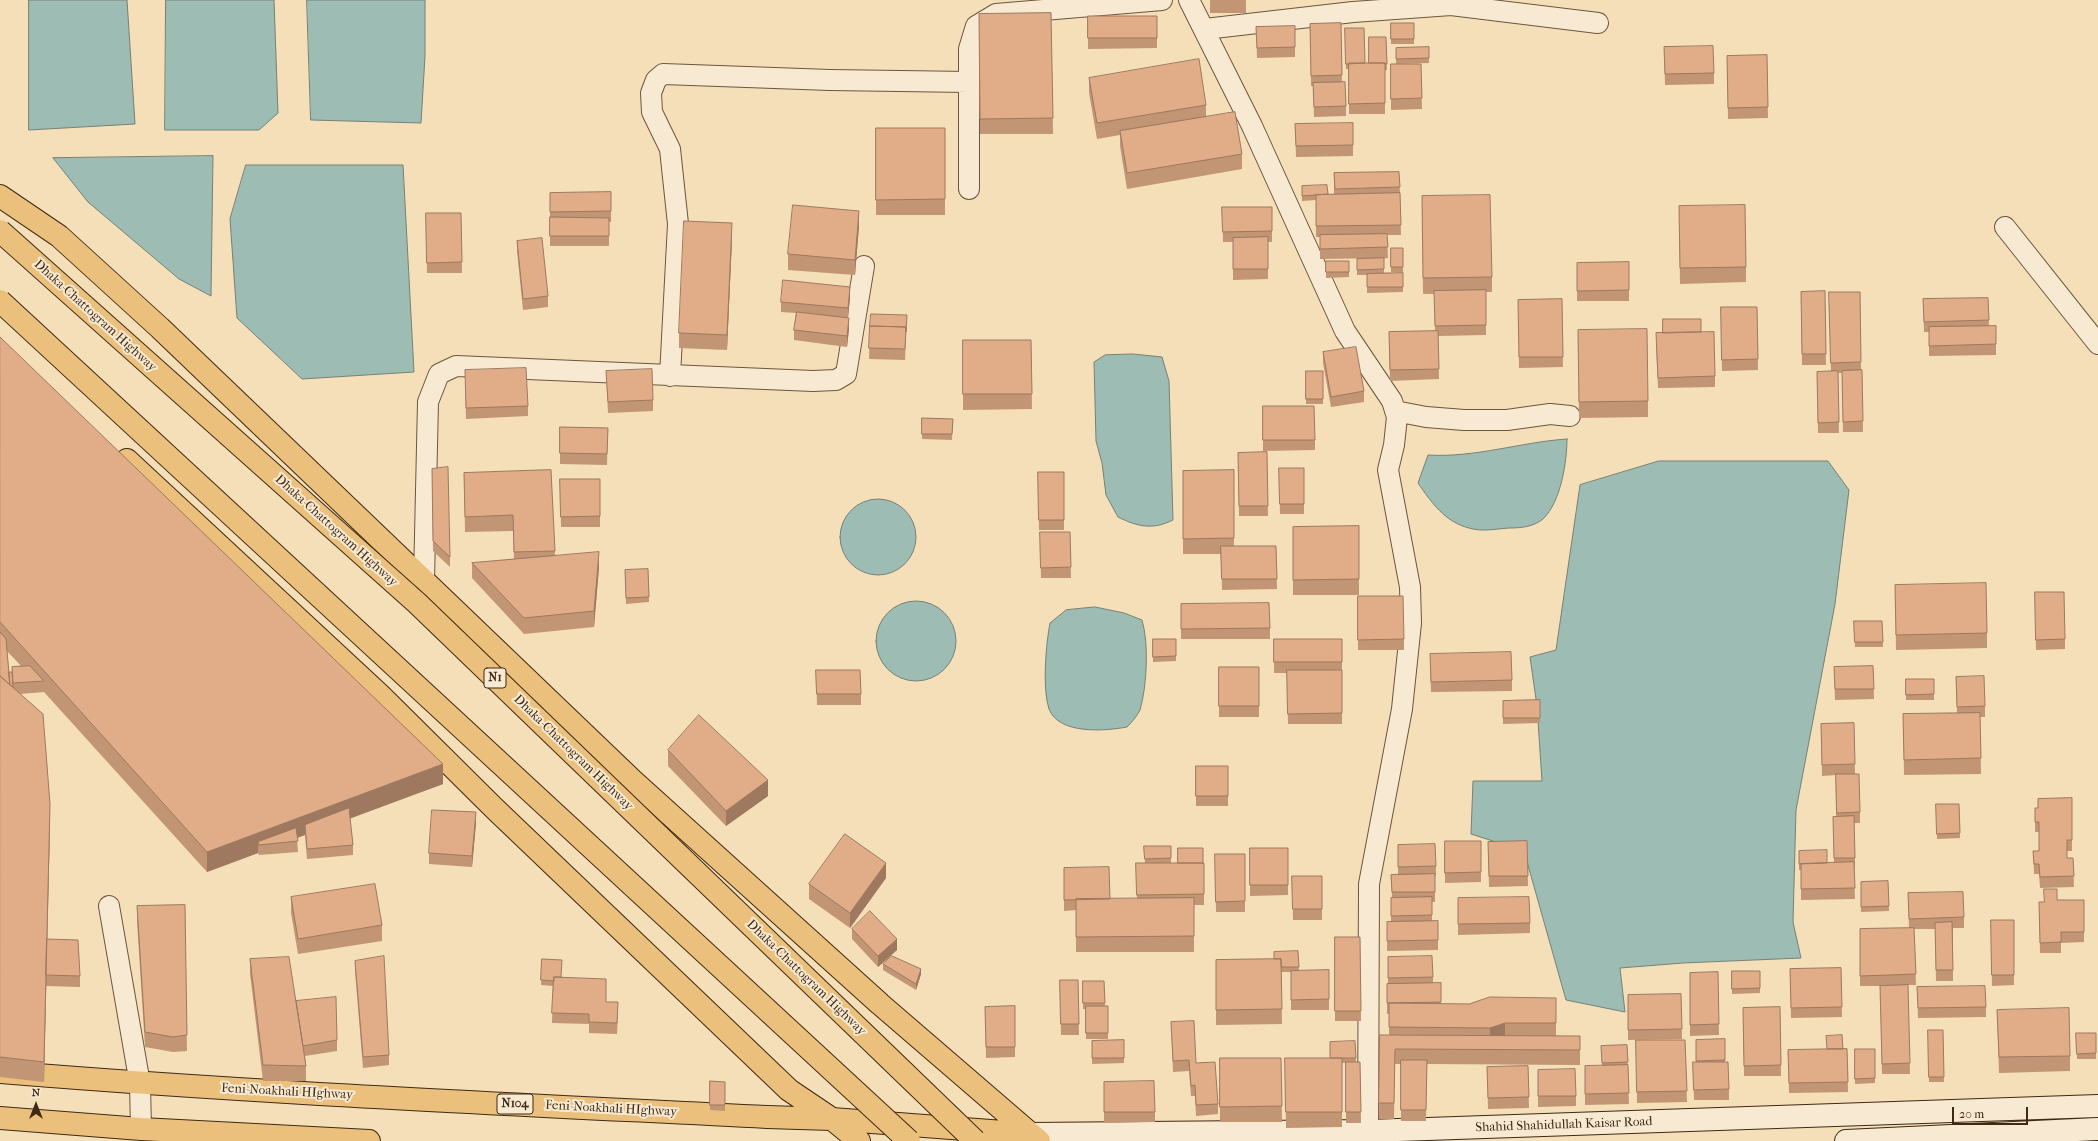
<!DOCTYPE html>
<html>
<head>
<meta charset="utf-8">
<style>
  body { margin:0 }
  #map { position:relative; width:2098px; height:1141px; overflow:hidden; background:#f4dfb9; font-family:"IM FELL French Canon",serif }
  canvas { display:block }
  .north { position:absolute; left:16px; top:1085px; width:40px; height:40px; -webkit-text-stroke:3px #f8ead2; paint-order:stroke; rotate:0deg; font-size:11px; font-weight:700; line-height:16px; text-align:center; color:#3f2914 }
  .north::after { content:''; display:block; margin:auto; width:14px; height:18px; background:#3f2914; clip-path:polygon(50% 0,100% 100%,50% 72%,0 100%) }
  .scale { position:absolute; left:1952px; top:1107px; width:76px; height:18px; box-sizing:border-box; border:2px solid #3f2914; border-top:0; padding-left:5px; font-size:12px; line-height:14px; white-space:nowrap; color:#3f2914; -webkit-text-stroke:3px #f8ead2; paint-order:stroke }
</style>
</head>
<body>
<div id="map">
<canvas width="2098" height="1141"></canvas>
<div class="north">N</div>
<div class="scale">20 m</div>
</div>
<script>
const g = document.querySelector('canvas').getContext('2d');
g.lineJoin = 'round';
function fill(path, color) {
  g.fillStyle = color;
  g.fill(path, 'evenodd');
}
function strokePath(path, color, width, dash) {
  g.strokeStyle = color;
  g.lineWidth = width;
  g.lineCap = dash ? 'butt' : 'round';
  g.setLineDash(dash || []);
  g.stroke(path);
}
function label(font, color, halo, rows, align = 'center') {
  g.font = font + ' "IM FELL French Canon",serif';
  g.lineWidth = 4;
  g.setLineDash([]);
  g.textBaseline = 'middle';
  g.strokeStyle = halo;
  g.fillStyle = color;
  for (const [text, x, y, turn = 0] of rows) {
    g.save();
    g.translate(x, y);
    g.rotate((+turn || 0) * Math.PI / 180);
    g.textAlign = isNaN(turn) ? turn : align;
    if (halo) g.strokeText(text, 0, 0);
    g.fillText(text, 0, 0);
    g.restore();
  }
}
const water = new Path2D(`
  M29,0H127L135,124L29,130Z
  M166,0H274L278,113L259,130H165Z
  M307,0H425V56L421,123L311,120Z
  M213,156L211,296L179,279L88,202L53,158Z
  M246,165H403L414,372L302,379L237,318L230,219Z
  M1133,354L1162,357L1169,381L1173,520C1153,530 1138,527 1118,517L1106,495L1102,463L1096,441L1094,362L1105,355Z
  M1567,439C1567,461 1561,502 1543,519C1533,527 1521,528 1509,528C1496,529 1481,532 1469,528C1445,522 1431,502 1418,483L1428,455C1475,458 1521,442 1567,439Z
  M1659,461H1828L1849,490L1835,604L1796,810L1793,922L1801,958L1683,963L1620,968L1625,1012L1566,1000L1524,851L1471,834L1473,781H1542L1537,706L1530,657L1556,650L1580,485Z
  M840 537a38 38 0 1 1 76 0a38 38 0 1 1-76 0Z
  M876 641a40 40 0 1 1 80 0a40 40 0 1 1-80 0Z
  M1095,607L1124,613L1142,620C1149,643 1147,686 1140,710C1137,716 1132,722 1127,727C1106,731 1059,735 1049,709C1042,688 1046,644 1050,623L1066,610Z`);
fill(water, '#9cbcb4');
strokePath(water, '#778174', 1);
const street = new Path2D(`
  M1189,0L1252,126L1345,331L1392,401L1397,417L1394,445L1388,470L1410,587L1411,623L1402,709L1369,884L1368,1141
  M1205,29L1353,12L1451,5L1598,23
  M969,189V49L976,26L996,14L1162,0
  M2005,227L2098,344
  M670,376L678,224L670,149L652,112L651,93L656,80L663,74L830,80L969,82
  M1395,411L1426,417L1464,420H1507L1550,414L1570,416
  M424,580L428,402L439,374L456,366L813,381L836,380L846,374L864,266
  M109,906L140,1084L141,1129`);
const secondary = new Path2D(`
  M1030,1134L1369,1131L2098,1106
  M1846,1141L2098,1129`);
const highway = new Path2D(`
  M0,196L59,236L160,328L633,781L880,1004L1039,1141
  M127,460L380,695L495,809L789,1090L832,1119L859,1141
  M0,1072C255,1093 511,1104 767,1117L832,1119L1030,1134
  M0,1118L141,1129L369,1141`);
strokePath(street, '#6c563d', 22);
strokePath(secondary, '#3f2914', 24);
strokePath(highway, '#3f2914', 24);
strokePath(street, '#f8ead2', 20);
strokePath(secondary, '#f8ead2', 22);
strokePath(highway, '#eac07c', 22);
const highwayBridge = new Path2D(`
  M0,231L417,603L975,1141
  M0,301L909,1141`);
strokePath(highwayBridge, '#3f2914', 24, []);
strokePath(highwayBridge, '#eac07c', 22);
fill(new Path2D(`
  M1210,0H1246V13H1210Z
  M1051,13L1053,134H980L979,14Z
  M1088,16H1157V48L1088,49Z
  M1341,23L1342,83L1346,106V116L1314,117L1313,86H1311L1310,24Z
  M1391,23H1414V44H1391Z
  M1295,26V57L1257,58L1256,27Z
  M1345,28L1365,63H1369L1386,37L1387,70H1385V114H1349V69H1346Z
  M1429,47V63L1398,64H1421L1422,109L1391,110V64H1396V48Z
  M1664,47L1714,73V84L1665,85Z
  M1767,55L1768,118L1728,119L1727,56Z
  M1089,78L1206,105V116L1242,154V169L1127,189L1120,146V135L1097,139L1089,93Z
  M1295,124L1353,145V156L1296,157Z
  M876,128H945V215H876Z
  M1399,172L1400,193L1401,235H1387L1388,258L1320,259V237H1316V200L1302,201V186L1328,194H1334V173Z
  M611,192V222H609V246H550V193Z
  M1422,196L1492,277V292H1486V335L1438,336L1439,379L1390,381L1389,332L1435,331L1434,294H1423Z
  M1679,206L1746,267V282L1680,284Z
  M1222,207H1272V242H1268V279L1233,280V242H1223Z
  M426,213H461L462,273H427Z
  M859,226L855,275L788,270V254Z
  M732,239L727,350L679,348V333Z
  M517,241L548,296V307L523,310L517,251Z
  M1391,248H1403V272H1391Z
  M1384,258V273H1403V292L1367,293V275H1357V259Z
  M1326,261L1349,272V277L1326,278Z
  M1629,262V301H1577V263Z
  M1825,291L1826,365H1802L1801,292Z
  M1860,292L1861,370H1862L1863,432H1843L1842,373H1838L1839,433H1818L1817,372L1831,371L1829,303Z
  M850,297L848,318L849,329L847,347L794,340V330L796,313L781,312V302Z
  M1988,298L1989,326H1996V355L1929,356V332H1924L1923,299Z
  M1562,299L1563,367L1519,368L1518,300Z
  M1721,307H1757L1758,370L1722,371Z
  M907,315L905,360L869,359L870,326Z
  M1578,330L1648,401V417L1579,418Z
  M1701,332L1715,376V387L1658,388L1656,344Z
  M0,337L443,784L350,818L353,845V855L307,859L305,835L297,838L298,852L259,855L258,853L207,872L44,692L20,694L50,824L47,939L80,976V987L46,986L44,1082L0,1077ZM7,651L21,666L12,667V672H9Z
  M963,340H1031L1032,409L963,410Z
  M1323,352L1364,391V402L1331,407L1323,363Z
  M465,370L528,406V416L466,419Z
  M606,371L653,400V411L608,413Z
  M1306,371H1323V404H1306Z
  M1263,406L1315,440V450L1263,451Z
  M922,418L953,419L952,440L922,439Z
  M560,427L608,428L607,465L560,464Z
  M1267,452L1268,516H1239L1238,453Z
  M1279,468H1304V514H1280Z
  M432,469L450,557V567L433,551Z
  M551,470L555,555L599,567L594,627L524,634L472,578V563L514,559L513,531L465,532L464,473Z
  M1234,470V546H1276L1277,589L1222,590L1221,554H1183V471Z
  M1038,472H1064V530H1039Z
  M560,479H600V527H561Z
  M1359,526V595H1293V527Z
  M1040,532H1070L1071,578H1041Z
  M648,569L649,602L626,604L625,570Z
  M1895,585L1987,633V648L1896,650Z
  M2035,592L2065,639V649L2036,650Z
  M1358,596L1404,639V650H1358Z
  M1181,604L1270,628V639H1181Z
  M1854,621H1882L1883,647H1855Z
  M1153,639H1176V661L1153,662Z
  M1274,639H1342V724H1288L1287,673H1274Z
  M1430,664L1512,680V691L1431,692Z
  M1873,666L1874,699L1835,700L1834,667Z
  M1219,667H1259V717H1219Z
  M816,670L861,694V705H817Z
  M1956,677L1985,706V717H1980L1981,774L1904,775L1903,714L1957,713Z
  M1906,679H1934V700H1906Z
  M1540,700V723L1503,724V701Z
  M1854,723L1855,774L1860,812V823H1854L1855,858V868H1854L1855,899L1801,900V870H1799V851L1827,863H1834L1833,817H1836V775L1822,776L1821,724Z
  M668,750L768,796L726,826L668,766Z
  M1196,766H1228V806H1196Z
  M2072,798V851H2067V858H2073L2074,887L2040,888L2039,874H2034L2033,851H2039V832H2035V808H2038V799Z
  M1936,804H1959L1960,838L1937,839Z
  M476,823L472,867L429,864V853Z
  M1445,841H1481V882L1445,883Z
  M1527,841L1528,886L1489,887L1488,842Z
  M1398,845L1436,866V876H1435V902H1432V921H1438V950L1387,951V922H1391V898H1392L1391,875H1398Z
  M1144,846H1171V863H1204V905H1194V952H1076V910L1064,911V868L1110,899H1137L1136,863H1145Z
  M1250,848L1288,885V895L1250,896Z
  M1215,854H1245V912H1216Z
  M1292,876H1322V920H1293Z
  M886,878L850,928L809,899V884Z
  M1888,881L1889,911L1861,912V882Z
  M2044,889L2057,900H2084V942L2061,943V953H2040L2039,902H2044Z
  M1908,893L1964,917V928H1953V981H1936L1935,929H1914L1916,985H1908L1910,1074H1882L1880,986H1860V929L1909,928Z
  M291,897L382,925V941L298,954L291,913Z
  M1458,898L1530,923V933L1458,935Z
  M185,905L187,1051L173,1052L145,1047L137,921V906Z
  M1991,920L2014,975V985L1992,986Z
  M852,929L897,950L878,967L852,939Z
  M1335,937H1360L1361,1021H1335Z
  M1298,951L1299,971L1329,970V1010H1291V972H1281L1282,1024L1216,1025V960L1274,959Z
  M1388,957L1433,977V984L1441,983V1004H1469L1556,998V1036H1580V1065L1427,1064L1426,1121H1401V1064H1395L1394,1119H1379L1380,1035H1389V1014H1387V995L1388,984Z
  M250,959L296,1001L337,1040V1051L305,1056L306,1066V1081H263L250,974Z
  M542,959L562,977L606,1002L618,1013L617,1034L589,1033V1024L552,1023L553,986L541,985Z
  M355,961L389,1055V1065L363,1068L355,971Z
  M883,964L921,974L916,990L883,970Z
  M1841,968L1842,1017L1791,1018L1790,969Z
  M1732,971H1760V993L1732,994Z
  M1718,972L1719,1035L1690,1036V973Z
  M1060,980H1078L1079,1035H1061Z
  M1083,981H1104L1105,1006H1108V1039H1086V1009H1083Z
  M1917,987L1986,1007V1017L1918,1018Z
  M1681,994L1682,1039L1628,1040V995Z
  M1015,1006V1057L986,1058L985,1007Z
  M1780,1007L1781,1076H1744L1743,1008Z
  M1997,1010L2070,1056V1071L1999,1073Z
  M1171,1022L1196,1063L1218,1104V1114L1196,1116L1195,1096H1191L1189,1071L1173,1072Z
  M1928,1030H1943L1944,1082H1929Z
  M2076,1033H2096V1059H2077Z
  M1725,1039V1062L1729,1089V1100H1694L1693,1062H1696V1040Z
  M1124,1040V1063L1092,1064V1041Z
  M1636,1040H1685L1687,1102L1637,1103Z
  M1355,1041L1356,1062H1360L1361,1123H1346V1063H1342V1127L1286,1128L1285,1058H1330Z
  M1627,1045L1629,1104L1585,1105V1066H1602L1601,1046Z
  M1847,1049L1848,1092L1789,1093L1788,1050Z
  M1855,1049H1875V1083L1855,1084Z
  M1220,1058H1281L1282,1122H1220Z
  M1528,1066L1529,1108L1488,1109L1487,1067Z
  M1538,1070L1576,1096V1106L1538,1107Z
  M710,1081L725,1082V1111L710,1110Z
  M1104,1082L1155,1112V1122L1104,1123Z`), '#c29575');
fill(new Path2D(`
  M859,211V226L855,275V260Z
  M732,223V239L727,350V335Z
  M850,287V297L848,318V308Z
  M849,318V329L847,347V336Z
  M599,552V567L594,627V611Z
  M443,764V784L306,835L305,825V835L286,842H258V853L207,872V852Z
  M768,780V796L726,826V811Z
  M50,804V824L44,1082V1062Z
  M476,812V823L472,867V856Z
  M886,863V878L850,928V913Z
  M897,939V950L878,967V956Z
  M921,969V974L916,990V984Z
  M1505,1023V1038L1490,1044V1028Z`), '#9e795f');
const building = new Path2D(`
  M1051,13L1053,118L980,119L979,14Z
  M1088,16H1157V38H1088Z
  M1341,23L1342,75L1311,76L1310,24Z
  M1391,23H1414V39H1391Z
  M1295,26V47L1257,48L1256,27Z
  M1345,28H1364L1365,63L1346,64Z
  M1369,37H1386L1387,64H1385V63H1369Z
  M1713,46L1714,73L1665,74L1664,47Z
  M1429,47V58L1396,59V48Z
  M1767,55L1768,107L1728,108L1727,56Z
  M1199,59L1206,105L1097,123L1089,78Z
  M1349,63H1385V103L1349,104Z
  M1391,64H1421L1422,98L1391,99Z
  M1345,82L1346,106L1314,107L1313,83Z
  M1235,112L1242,154L1127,173L1120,131Z
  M1353,123V145L1296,146L1295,124Z
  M876,128H945V199L876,200Z
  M1399,172L1400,187L1335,189L1334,173Z
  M1327,185L1328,194L1302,196V186Z
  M611,192V211L550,212V193Z
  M1400,193L1401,225L1316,226V195Z
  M1490,195L1492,277L1423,278L1422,196Z
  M793,205L859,211L855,260L788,254Z
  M1745,205L1746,267L1680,268L1679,206Z
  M1222,207H1272V231L1223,232Z
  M426,213H461L462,262L427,263Z
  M550,217L609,218V236H550Z
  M684,221L732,223L727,335L679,333Z
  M1387,234L1388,247L1320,249V235Z
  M1268,237V269H1233V238Z
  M542,238L548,296L523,299L517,241Z
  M1391,248H1403V267H1391Z
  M1384,258V269L1357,270V259Z
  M1326,261H1349V272H1326Z
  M1629,262V290L1577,291V263Z
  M1403,273V287H1367V274Z
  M783,280L850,287L848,308L781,302Z
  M1486,290V325L1435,326L1434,291Z
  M1825,291L1826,354H1802L1801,292Z
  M1829,292H1860L1861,362L1831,363Z
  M1988,298L1989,320L1924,322L1923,299Z
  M1562,299L1563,357H1519L1518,300Z
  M1721,307H1757L1758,359L1722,360Z
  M797,312L849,318L847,336L794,330Z
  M871,314L907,315L906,332V327L870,326Z
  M1663,319H1701V332L1663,333Z
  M870,326L906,327L905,349L869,348Z
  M1996,326V344L1929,346V327Z
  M1647,329L1648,401L1579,402L1578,330Z
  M1438,331L1439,369L1390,370L1389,332Z
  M1714,332L1715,376L1658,378L1656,333Z
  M0,337L443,764L207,852L0,622Z
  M963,340H1031L1032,394H963Z
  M1356,347L1364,391L1331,397L1323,352Z
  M526,368L528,406L466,408L465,370Z
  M652,369L653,400L608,402L606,371Z
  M1862,370L1863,421L1843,422L1842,371Z
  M1306,371H1323V399H1306Z
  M1838,371L1839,422L1818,423L1817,372Z
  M1263,406H1314L1315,440H1263Z
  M922,418L953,419L952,434H922Z
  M560,427L608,428L607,454L560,453Z
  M1267,452L1268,506H1239L1238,453Z
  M448,467L450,557L433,541L432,469Z
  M1279,468H1304V504H1280Z
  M551,470L555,551L514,552L513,515L465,517L464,473Z
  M1234,470V538L1183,539V471Z
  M1038,472H1064V520H1039Z
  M560,479H600V516L561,517Z
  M1359,526V579L1293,580V527Z
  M1040,532H1070L1071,567L1041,568Z
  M1221,546H1276L1277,579H1222Z
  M599,552L594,611L524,618L472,563Z
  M648,569L649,597L626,598L625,570Z
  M1986,583L1987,633L1896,635L1895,585Z
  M2035,592H2064L2065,639L2036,640Z
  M1358,596H1403L1404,639L1358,640Z
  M1269,603L1270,628L1181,629V604Z
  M1854,621H1882L1883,642H1855Z
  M0,632L6,639L10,685L0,676Z
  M1153,639H1176V656L1153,657Z
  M1274,639H1342V662H1274Z
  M1511,652L1512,680L1431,682L1430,654Z
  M30,666L44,681L13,683L12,667Z
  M1873,666L1874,689H1835L1834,667Z
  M1219,667H1259V706H1219Z
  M816,670H860L861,694H817Z
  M1287,670H1342V713L1288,714Z
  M9,672H12L13,687L10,685Z
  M0,676L43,714L50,804L44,1062L0,1057Z
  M1984,676L1985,706L1957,707L1956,677Z
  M1906,679H1934V694L1906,695Z
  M1540,700V718H1503V701Z
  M1980,713L1981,758L1904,760L1903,714Z
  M699,715L768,780L726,811L668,750Z
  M1854,723L1855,764L1822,765L1821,724Z
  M1196,766H1228V796H1196Z
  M1836,774H1859L1860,812L1837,813Z
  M2072,798V840H2067V858H2073L2074,876L2040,877L2039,864H2034L2033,851H2039V822H2035V808H2038V799Z
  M1936,804H1959L1960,833L1937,834Z
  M349,808L353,845L307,849L305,825Z
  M432,810L476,812L472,856L429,853Z
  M1854,816L1855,858H1834L1833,817Z
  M296,828L298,841L259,845L258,842Z
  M845,834L886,863L850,913L809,884Z
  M1445,841H1481V872L1445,873Z
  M1527,841L1528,876H1489L1488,842Z
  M1435,844L1436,866L1398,867V845Z
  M1144,846H1171V858L1145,859Z
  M1178,848H1203V863H1178Z
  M1250,848H1288V885H1250Z
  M1827,850V863L1799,864V851Z
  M1215,854H1245V901L1216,902Z
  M1854,862L1855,888L1801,889V864Z
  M1136,863H1204V894L1137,895Z
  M1109,867L1110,899L1064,900V868Z
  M1435,874V892H1392L1391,875Z
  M1292,876H1322V909H1293Z
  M1888,881L1889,906L1861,907V882Z
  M375,884L382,925L298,939L291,897Z
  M2044,889H2057V900H2084V932H2061V942L2040,943L2039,902H2044Z
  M1963,892L1964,917L1909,919L1908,893Z
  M1432,897V915L1391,916V898Z
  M1529,897L1530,923L1458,924V898Z
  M1194,898V936L1076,937V899Z
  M185,905L187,1035L173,1037L145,1032L137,906Z
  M870,911L897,939L878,956L852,929Z
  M1991,920H2014V975H1992Z
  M1438,921V940L1387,941V922Z
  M1952,922L1953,970H1936L1935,923Z
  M1914,928L1916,974L1860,976V929Z
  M1335,937H1360L1361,1011H1335Z
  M47,939L78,940L80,976L46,975Z
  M1298,951L1299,967H1281V959H1274V952Z
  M384,956L389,1055L363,1057L355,961Z
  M892,956L921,969L916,984L883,964Z
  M1432,956L1433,977L1388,978V957Z
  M289,957L306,1066L263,1065L250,959Z
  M542,959L562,960L561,977H554V981L541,980Z
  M1281,959L1282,1009L1216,1010V960Z
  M1841,968L1842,1007L1791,1008L1790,969Z
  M1329,970V999L1291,1000V971Z
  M1732,971H1760V988L1732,989Z
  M1718,972L1719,1024L1690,1025V973Z
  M554,977L606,979V1002H618L617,1023L589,1022V1014L552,1013Z
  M1060,980H1078L1079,1024H1061Z
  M1083,981H1104L1105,1003H1083Z
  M1441,983V1002L1387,1003V984Z
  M1908,985L1910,1063L1882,1064L1880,986Z
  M1985,986L1986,1007L1918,1008L1917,987Z
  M1681,994L1682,1029L1628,1030V995Z
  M336,997L337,1040L303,1046L296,1001Z
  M1490,997L1556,998V1023H1505L1490,1028L1389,1027V1003L1469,1004Z
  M1015,1006V1047H986L985,1007Z
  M1086,1006H1108V1033H1086Z
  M1780,1007L1781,1065L1744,1066L1743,1008Z
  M2069,1008L2070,1056L1999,1057L1997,1010Z
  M1194,1021L1196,1063L1215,1062L1218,1104L1196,1105L1195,1085L1191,1086L1189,1060L1173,1061L1171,1022Z
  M1928,1030H1943L1944,1077H1929Z
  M2076,1033H2096V1053L2077,1054Z
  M1380,1035L1580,1036V1050L1395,1049L1394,1103H1379Z
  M1842,1035L1843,1049H1827L1826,1036Z
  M1725,1039V1060L1696,1061V1040Z
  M1124,1040V1058H1092V1041Z
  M1636,1040H1685L1687,1091L1637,1092Z
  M1355,1041L1356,1058H1330V1042Z
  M1627,1045L1628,1062L1602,1063L1601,1046Z
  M1847,1049L1848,1082L1789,1083L1788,1050Z
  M1855,1049H1875V1078L1855,1079Z
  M1220,1058H1281L1282,1106L1220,1107Z
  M1285,1058H1342V1112H1286Z
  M1401,1060H1427L1426,1110H1401Z
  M1346,1062H1360L1361,1112H1346Z
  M1693,1062H1728L1729,1089L1694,1090Z
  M1628,1065L1629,1093L1585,1094V1066Z
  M1528,1066L1529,1097L1488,1098L1487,1067Z
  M1575,1069L1576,1096H1538V1070Z
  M710,1081L725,1082V1105H710Z
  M1154,1081L1155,1112H1104V1082Z`);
fill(building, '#e1ad88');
strokePath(building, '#9e795f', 1);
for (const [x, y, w] of [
  [495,678,22],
  [515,1104,36]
]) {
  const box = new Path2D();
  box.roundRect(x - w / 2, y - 10, w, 20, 3);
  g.fillStyle = '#f8ead2';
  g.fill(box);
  strokePath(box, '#3f2914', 1);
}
label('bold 12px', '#3f2914', null, [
  ["N1",495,678],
  ["N104",515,1104]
]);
label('13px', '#3f2914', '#f8ead2', [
  ["Dhaka-Chattogram Highway",95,316,42],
  ["Dhaka-Chattogram Highway",336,531,42],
  ["Dhaka-Chattogram Highway",573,753,44],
  ["Dhaka-Chattogram Highway",806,978,44],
  ["Feni-Noakhali HIghway",287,1092,3],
  ["Feni-Noakhali HIghway",611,1109,3],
  ["Shahid Shahidullah Kaisar Road",1564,1125,-2]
]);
</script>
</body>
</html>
